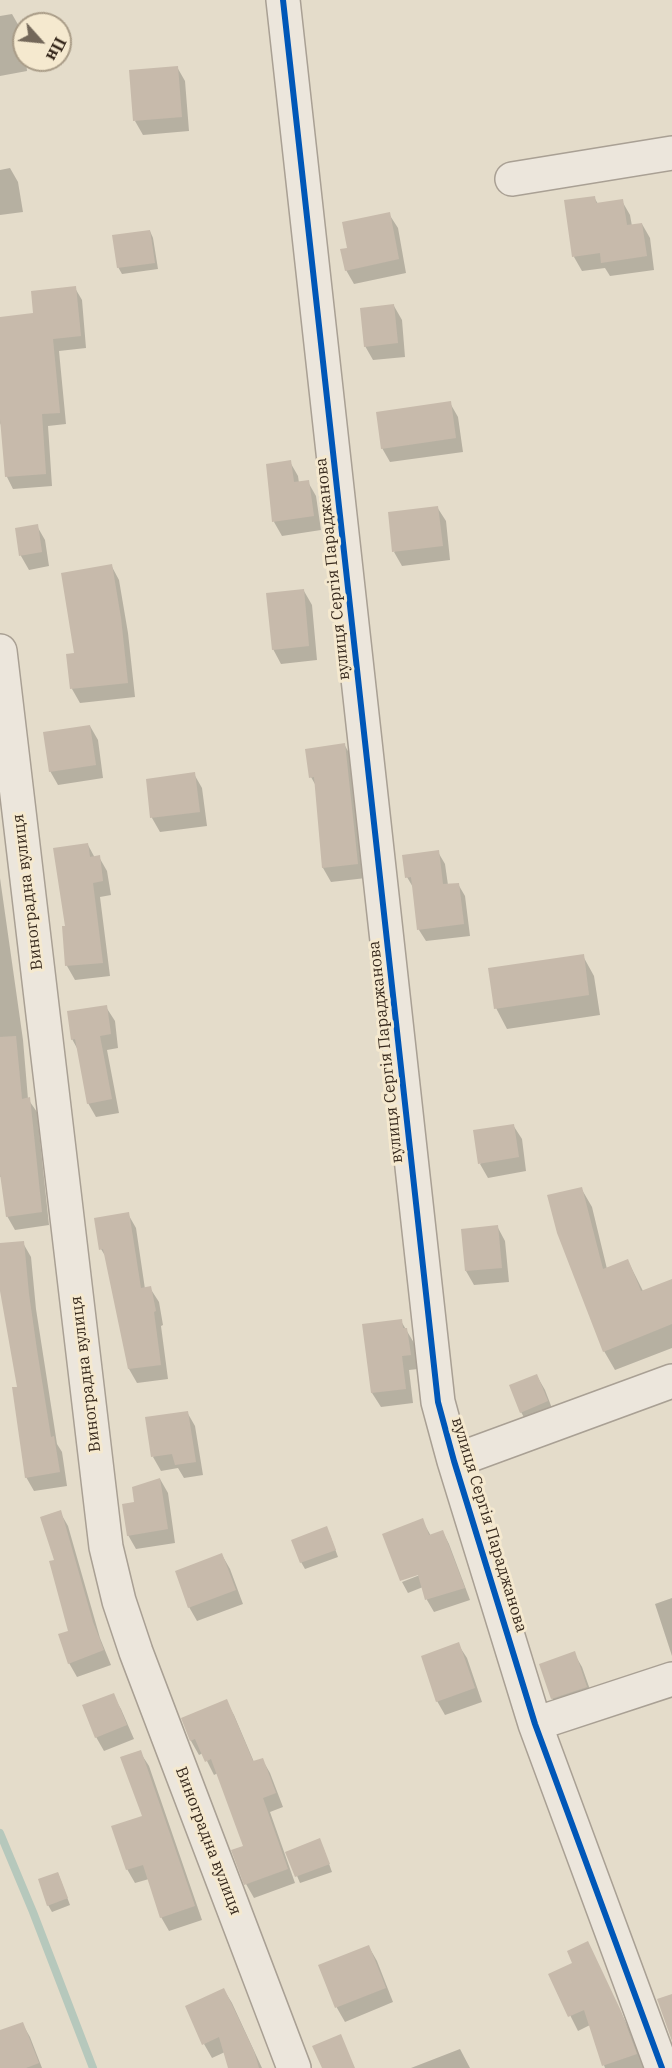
<!DOCTYPE html>
<html>
<head>
<meta charset="utf-8">
<style>
  body { margin:0 }
  #map { position:relative; width:672px; height:2068px; overflow:hidden; background:#e4dcca; font-family:"IBM Plex Serif",serif }
  canvas { display:block }
  .north { position:absolute; left:12px; top:12px; width:60px; height:60px; box-sizing:border-box; background:#f5e9cf; border:2px solid #a99c87; border-radius:50%; rotate:117deg; font-size:16px; font-weight:700; line-height:24px; text-align:center; color:#36281c }
  .north::after { content:''; display:block; margin:auto; width:21px; height:27px; background:#736759; clip-path:polygon(50% 0,100% 100%,50% 72%,0 100%) }
</style>
</head>
<body>
<div id="map">
<canvas width="672" height="2068"></canvas>
<div class="north">Пн</div>
</div>
<script>
const g = document.querySelector('canvas').getContext('2d');
g.lineJoin = 'round';
function fill(path, color) {
  g.fillStyle = color;
  g.fill(path, 'evenodd');
}
function strokePath(path, color, width, dash) {
  g.strokeStyle = color;
  g.lineWidth = width;
  g.lineCap = dash ? 'butt' : 'round';
  g.setLineDash(dash || []);
  g.stroke(path);
}
function label(font, color, halo, rows, align = 'center') {
  g.font = font + ' "IBM Plex Serif",serif';
  g.lineWidth = 6;
  g.setLineDash([]);
  g.textBaseline = 'middle';
  g.strokeStyle = halo;
  g.fillStyle = color;
  for (const [text, x, y, turn = 0] of rows) {
    g.save();
    g.translate(x, y);
    g.rotate((+turn || 0) * Math.PI / 180);
    g.textAlign = isNaN(turn) ? turn : align;
    if (halo) g.strokeText(text, 0, 0);
    g.fillText(text, 0, 0);
    g.restore();
  }
}
fill(new Path2D(`
  M12,14L20,28L24,60H26L27,71L0,76V16Z
  M177,67L185,81L189,131L143,135L135,121Z
  M10,168L18,182L23,212L0,215V170Z
  M594,197L598,204L622,201L630,215L632,226L642,224L650,238L654,270L610,276L605,268L582,271L574,257Z
  M389,214L398,228L406,273L354,284L346,270L349,249Z
  M150,231L153,238L158,269L122,274L118,267Z
  M75,288L82,300L86,348L59,351L66,424L48,426L52,486L13,489L7,477L3,429L0,423V318L35,315Z
  M394,306L402,320L405,357L373,360L365,346Z
  M450,403L458,417L463,452L390,462L382,448Z
  M290,462L298,476L299,483L308,482L316,496L321,530L282,536L274,522Z
  M437,507L446,521L450,560L402,566L394,552Z
  M37,526L45,540L49,566L29,570L21,556L17,529Z
  M111,565L119,580L128,633L135,697L80,703L72,689L76,654Z
  M304,591L312,605L317,660L281,664L273,649Z
  M90,726L98,740L103,778L58,785L50,771Z
  M344,744L352,758L366,878L331,882L323,868L316,786L311,777Z
  M194,774L202,788L207,826L160,832L152,818L147,780Z
  M88,845L95,858L99,857L107,871L111,895L100,897L110,976L75,980L67,966L63,927H66Z
  M438,852L445,864L448,885L458,884L465,896L470,936L426,941L419,930L414,889L407,877Z
  M0,878L23,1040L28,1099L37,1112L49,1225L15,1230L7,1216L2,1177H0Z
  M583,956L594,976L600,1015L507,1029L496,1008Z
  M106,1007L115,1021L118,1048L107,1050L119,1113L96,1117L88,1103L78,1050L72,1039Z
  M513,1125L522,1139L526,1171L488,1178L480,1164Z
  M581,1188L592,1207L607,1269L628,1261L643,1291L672,1280V1348L615,1370L604,1351Z
  M128,1214L136,1228L145,1289L150,1288L159,1302L163,1325L161,1326L168,1379L137,1383L129,1369L107,1259L101,1249Z
  M497,1226L505,1241L509,1282L474,1285L466,1271Z
  M23,1243L31,1257L36,1309L57,1444L62,1452L67,1486L34,1491L26,1477L18,1388L2,1291H0V1245Z
  M401,1321L414,1343L418,1369L409,1370L413,1403L381,1407L372,1393L364,1325Z
  M537,1376L545,1390L555,1416L529,1426L521,1412Z
  M187,1412L195,1426L203,1475L184,1478L178,1468L161,1471L153,1457Z
  M160,1479L168,1493L175,1543L136,1549L128,1535L136,1503Z
  M60,1512L68,1526L100,1638L111,1665L77,1677L69,1663L70,1632L56,1561Z
  M422,1520L431,1536L443,1532L449,1544L470,1600L434,1612L427,1600L423,1587L408,1593L402,1582L425,1573Z
  M330,1535L338,1557L305,1569L301,1562Z
  M222,1555L230,1569L243,1604L197,1621L189,1607Z
  M672,1598V1656L655,1604Z
  M458,1644L467,1658L482,1702L445,1715L437,1701Z
  M574,1653L582,1667L594,1701L560,1712L552,1698Z
  M113,1695L121,1709L134,1739L104,1751L96,1737Z
  M226,1701L234,1715L254,1762L262,1759L270,1773L283,1807L270,1812L295,1883L254,1898L246,1884L244,1847L218,1773L214,1775L203,1753L199,1755L191,1741L183,1719Z
  M140,1752L149,1766L202,1920L169,1931L161,1917L149,1879L135,1883L127,1869L143,1817Z
  M323,1847L332,1872L300,1883L287,1852Z
  M58,1873L70,1905L52,1912L48,1905Z
  M588,1943L628,2027L644,2068H605L590,2025L578,2031L550,1975L574,1964Z
  M369,1947L377,1961L393,2002L345,2022L337,2008L320,1966Z
  M224,1990L232,2003L262,2068H230L225,2052L212,2058L204,2044Z
  M22,2023L30,2037L42,2068H0V2032Z
  M460,2049L470,2068H411Z`), '#0003');
strokePath(new Path2D(`
  M0,1833L33,1912L93,2068`), '#b6c8bc', 8);
fill(new Path2D(`
  M178,66L182,117L133,121L129,70Z
  M595,196L596,203L623,199L627,225L642,223L647,256L601,263L600,253L572,257L564,200Z
  M390,212L399,259L345,271L340,249L347,248L342,222Z
  M150,230L155,263L117,268L112,235Z
  M76,286L81,336L53,339L60,413L42,414L46,474L5,477L0,419V317L33,313L31,291Z
  M394,304L398,343L364,347L360,308Z
  M451,401L456,438L381,449L376,412Z
  M291,460L294,482L309,480L314,516L272,522L266,464Z
  M438,506L443,546L392,552L388,512Z
  M38,524L42,552L19,556L15,528Z
  M112,564L121,618L128,683L70,689L66,654L74,653L61,573Z
  M304,589L309,646L272,650L266,593Z
  M90,725L96,765L49,772L43,732Z
  M345,743L358,864L322,868L314,777L309,778L305,749Z
  M195,772L200,812L150,818L146,779Z
  M88,843L90,857L100,855L103,881L93,883L103,963L65,966L62,926H65L53,848Z
  M439,850L443,884L459,883L464,924L417,930L411,877L405,878L402,855Z
  M584,954L589,995L494,1009L488,968Z
  M107,1005L111,1034L100,1036L112,1099L87,1104L75,1039L71,1040L67,1011Z
  M16,1036L22,1099L30,1097L42,1212L6,1217L0,1174V1037Z
  M514,1124L519,1157L478,1164L473,1130Z
  M582,1187L603,1269L628,1259L641,1291L672,1279V1324L603,1352L557,1233L547,1195Z
  M129,1212L141,1288L151,1286L156,1311L154,1312L161,1365L128,1369L103,1249L99,1250L94,1218Z
  M498,1225L502,1268L465,1271L461,1229Z
  M24,1241L29,1294L37,1350L51,1437L54,1436L60,1472L25,1478L12,1387H17L0,1291V1243Z
  M402,1319L403,1328H407L411,1355L402,1356L406,1389L371,1393L362,1324Z
  M537,1374L548,1401L520,1413L509,1385Z
  M188,1411L196,1462L175,1465L172,1454L151,1457L145,1417Z
  M160,1478L168,1529L127,1536L122,1504L134,1502L132,1487Z
  M61,1510L93,1622L104,1650L68,1664L58,1634L68,1631L49,1561L54,1560L40,1517Z
  M423,1518L429,1535L443,1530L465,1588L425,1600L418,1575L400,1581L382,1534Z
  M327,1526L336,1550L300,1563L291,1540Z
  M222,1553L236,1590L188,1608L175,1571Z
  M459,1642L475,1688L436,1702L421,1656Z
  M575,1651L587,1687L551,1699L539,1664Z
  M114,1693L127,1725L95,1738L82,1705Z
  M227,1699L253,1761L263,1758L276,1793L263,1798L288,1869L244,1885L231,1850L243,1846L211,1759L205,1762L195,1739L190,1741L181,1718Z
  M141,1750L195,1906L160,1918L143,1865L126,1870L111,1826L142,1816L120,1757Z
  M320,1838L330,1864L295,1877L285,1852Z
  M58,1872L68,1898L47,1906L38,1879Z
  M588,1941L621,2011L637,2054L602,2066L584,2010L568,2017L548,1974L572,1963L567,1951Z
  M369,1945L386,1988L335,2008L318,1965Z
  M224,1988L254,2051L259,2068H228L219,2037L202,2045L185,2006Z
  M672,1994V2041L657,1999Z
  M23,2022L39,2063L26,2068H0V2030Z
  M341,2034L355,2068H322L312,2046Z`), '#c7baab');
const street = new Path2D(`
  M283,0L438,1402L454,1461L535,1724L662,2068
  M512,179L672,153
  M0,651L106,1547L119,1601L136,1652L294,2068
  M454,1461L672,1381
  M535,1724L672,1679`);
strokePath(street, '#a9a094', 36);
strokePath(street, '#ece6dc', 33);
strokePath(new Path2D(`
  M283,0L438,1402L454,1461L535,1724L662,2068`), '#0057b8', 6);
label('16px', '#36281c', '#f5e9cf', [
  ["вулиця Сергія Параджанова",333,569,-96],
  ["Виноградна вулиця",28,892,-97],
  ["вулиця Сергія Параджанова",386,1052,-96],
  ["Виноградна вулиця",86,1374,-97],
  ["вулиця Сергія Параджанова",489,1525,73],
  ["Виноградна вулиця",208,1841,69]
]);
</script>
</body>
</html>
